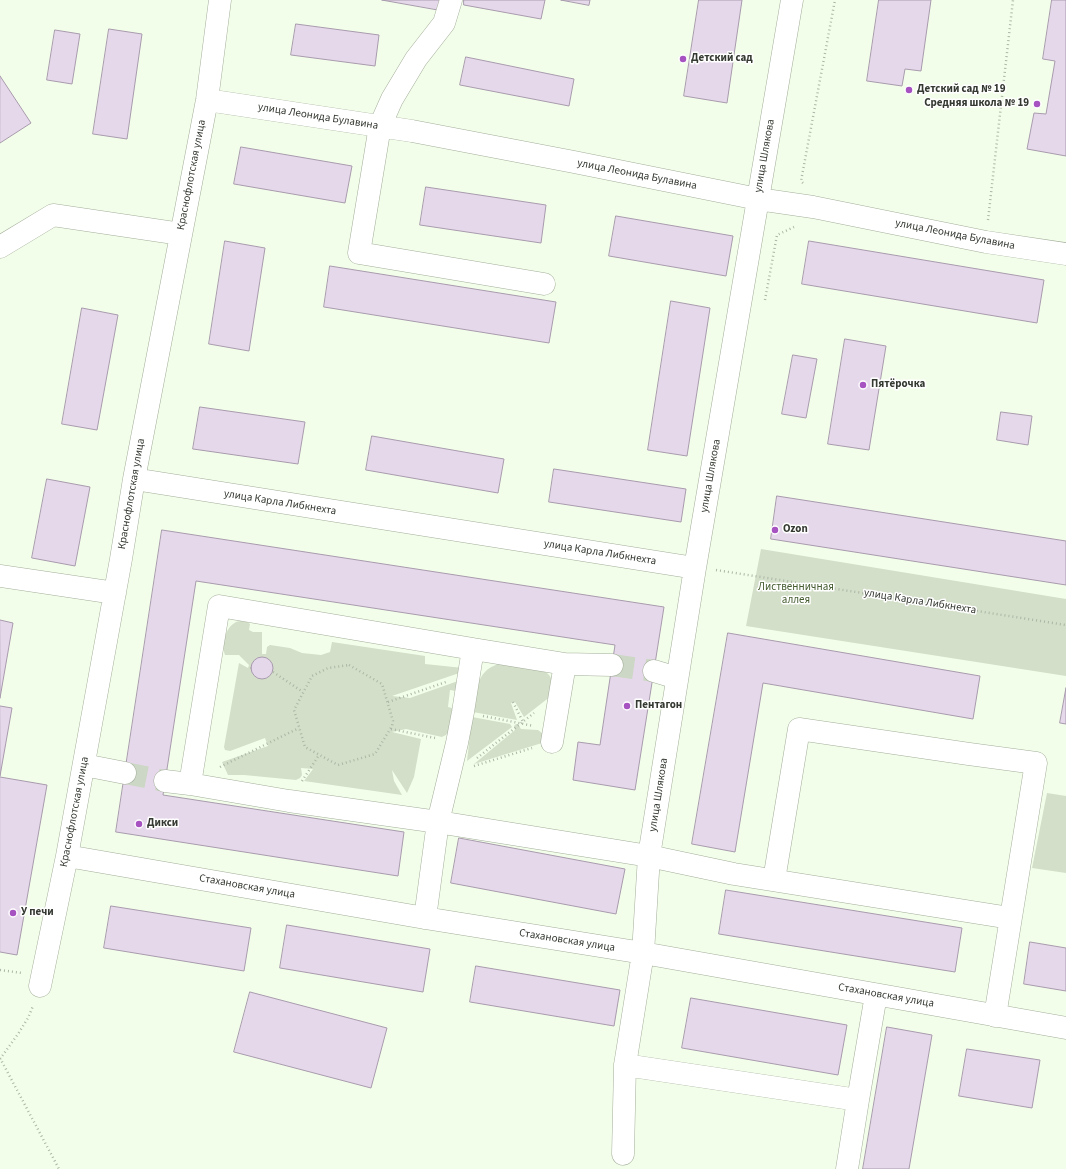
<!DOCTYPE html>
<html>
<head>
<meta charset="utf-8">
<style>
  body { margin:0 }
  canvas { display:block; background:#f3feea }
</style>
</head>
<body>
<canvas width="1066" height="1169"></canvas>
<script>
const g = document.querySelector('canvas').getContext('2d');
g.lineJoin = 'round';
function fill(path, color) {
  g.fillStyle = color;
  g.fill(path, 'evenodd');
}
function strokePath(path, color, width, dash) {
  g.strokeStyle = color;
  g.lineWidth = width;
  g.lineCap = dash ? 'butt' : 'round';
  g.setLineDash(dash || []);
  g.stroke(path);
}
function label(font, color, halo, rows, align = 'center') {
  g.font = font + ' "Source Sans 3",sans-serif';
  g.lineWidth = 3;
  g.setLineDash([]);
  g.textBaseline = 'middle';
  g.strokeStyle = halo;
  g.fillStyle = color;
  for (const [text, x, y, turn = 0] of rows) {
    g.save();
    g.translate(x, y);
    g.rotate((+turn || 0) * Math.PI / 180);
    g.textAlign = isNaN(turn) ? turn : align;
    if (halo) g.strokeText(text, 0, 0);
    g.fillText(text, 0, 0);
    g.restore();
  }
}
fill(new Path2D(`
  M761,549L1066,599V676L746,626Z
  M240,621L247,622L250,624L249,630L253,632H262V654H266L267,647L270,645L290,648L302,653L321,655L330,652L332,642L425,656V664L463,668L465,671L392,696L410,698L458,681L456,691L450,690L448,707L452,708C451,714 451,729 448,733C447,735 443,736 442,737L406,729L392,732L421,739L414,777L407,793L392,770L394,781L402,795L304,781L313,769L301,768L302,775L300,778L296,780L244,775H228L222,762L268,746L265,738L230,751L225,750L224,747L239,663L248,668L249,665L239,655H225C221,644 226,623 240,621Z
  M498,664C507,664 545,668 549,675C554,681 552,689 551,696L524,717L515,702L511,703L517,720L473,712C477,691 475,672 498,664Z
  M472,717L510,724L512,727L467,761Z
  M516,724H518L521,729L538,730L542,733V743L474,764L515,730L514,726Z
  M1047,793L1066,796V873L1032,868Z`), '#d3dfc9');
const building = new Path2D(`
  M382,0H441L440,10Z
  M464,0H545L541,19L464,5Z
  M561,0H590L589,5Z
  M699,0H742L727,103L684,96Z
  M879,0H931L921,71L905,69L902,86L867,81Z
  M1052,0H1066V156L1027,149L1034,113L1046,114L1055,61L1043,59Z
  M296,24L379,35L375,66L291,55Z
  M109,29L142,34L127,139L93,134Z
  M55,30L80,34L72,84L47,80Z
  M466,57L574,79L569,106L460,85Z
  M0,76L31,123L0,143Z
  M241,147L352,166L345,203L234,184Z
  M426,187L546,205L541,243L420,225Z
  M616,216L733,236L726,276L609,256Z
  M225,241L265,248L249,351L209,344Z
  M809,241L1044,280L1037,323L802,284Z
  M330,266L556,302L549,343L324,307Z
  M671,301L710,308L687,456L648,450Z
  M82,308L118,315L97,430L62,424Z
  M845,339L886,346L869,450L828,444Z
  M793,355L817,359L806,418L782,414Z
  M200,407L305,422L298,464L193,449Z
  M1001,412L1032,416L1028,445L997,440Z
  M372,436L504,459L498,493L366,470Z
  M554,469L686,489L681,522L549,502Z
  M47,479L90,487L75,566L32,558Z
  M777,496L1066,541V585L771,539Z
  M162,530L664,607L635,790L573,780L578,742L600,745L615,645L196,581L163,795L404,832L398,876L116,832Z
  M0,620L13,623L0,698Z
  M728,633L980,676L973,719L763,683L735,852L692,844Z
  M251 668a11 11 0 1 1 22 0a11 11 0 1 1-22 0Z
  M1066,688V724L1060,723Z
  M0,706L12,708L0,776Z
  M0,777L47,785L17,955L0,952Z
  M459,838L625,869L616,914L451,883Z
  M726,890L962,928L955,972L719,934Z
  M111,906L251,928L244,971L104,948Z
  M287,925L430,949L423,992L280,968Z
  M1030,942L1066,948V991L1024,984Z
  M476,966L620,990L614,1026L470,1002Z
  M250,992L387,1028L371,1088L234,1052Z
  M691,998L847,1025L838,1075L682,1048Z
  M887,1027L932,1035L909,1169H863Z
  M967,1049L1040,1060L1032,1108L959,1096Z`);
fill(building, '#e6d8eb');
strokePath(building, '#a89bad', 1);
strokePath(new Path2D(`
  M612,665L654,671
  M125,773L165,781`), '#cdd7c5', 22, [22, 11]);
const minor = new Path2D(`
  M451,0L444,23L416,59L392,99L380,126L359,253L544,284
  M792,0L695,568L649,856L643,953L625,1065L858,1100L876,995
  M207,100L412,131L574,162L758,199L813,207L986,242L1066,254
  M0,247L53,215L181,234
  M134,479L695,568
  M0,576L115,593
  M473,649L219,606L190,784L289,801L438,822L649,856L734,874L1010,918
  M565,664L612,665
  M654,671L677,678
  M84,765L125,773
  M165,781L190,784
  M67,856L425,918L643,953L1066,1028
  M774,880L799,729L969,754L1036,763L995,1016
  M425,918L438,822L457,743L463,712L473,649L565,664L552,742
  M40,986L67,856L121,559L134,479L207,100L220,0
  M623,1154L625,1065
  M847,1169L858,1100`);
strokePath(minor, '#a3ae9b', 23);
strokePath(new Path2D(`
  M803,183L801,181L835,0
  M988,220L1013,0
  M765,300L777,235L794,227
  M716,570L1066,625
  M349,665L382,684L393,721L392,726L375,754L338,765L305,747L294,710L312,676L328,668Z
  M273,672L303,692
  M388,702L446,682
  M513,702L523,722
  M483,716L534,726
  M391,729L435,738
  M477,758L534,713
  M474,766L532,748
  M220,767L299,728
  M302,781L319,755
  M0,970L22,973
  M0,1058L59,1169
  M0,1059L18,1034L28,1018L33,1006`), '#adb6a6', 2.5, [1, 3]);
strokePath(minor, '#fff', 22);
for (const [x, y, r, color] of [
  [683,59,4,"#a752c1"],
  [909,90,4,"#a752c1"],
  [1037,104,4,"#a752c1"],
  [863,385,4,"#a752c1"],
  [775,530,4,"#a752c1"],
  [627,706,4,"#a752c1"],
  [139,824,4,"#a752c1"],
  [13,913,4,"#a752c1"]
]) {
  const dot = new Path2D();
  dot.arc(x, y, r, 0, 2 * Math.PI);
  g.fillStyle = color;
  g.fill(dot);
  strokePath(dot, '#fff', 1.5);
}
label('bold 11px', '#343931', '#fff', [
  ["Детский сад",691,59],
  ["Детский сад № 19",917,90],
  ["Средняя школа № 19",1029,104,"right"],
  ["Пятёрочка",871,385],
  ["Ozon",783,530],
  ["Пентагон",635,706],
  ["Дикси",147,824],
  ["У печи",21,913]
], 'left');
label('11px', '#343931', '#fff', [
  ["улица Леонида Булавина",318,117,9],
  ["улица Шлякова",765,156,-80],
  ["Краснофлотская улица",192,175,-79],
  ["улица Леонида Булавина",637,175,11],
  ["улица Леонида Булавина",955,235,11],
  ["улица Шлякова",711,476,-80],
  ["Краснофлотская улица",132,494,-80],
  ["улица Карла Либкнехта",280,503,9],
  ["улица Карла Либкнехта",600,553,9],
  ["улица Карла Либкнехта",920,602,9],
  ["улица Шлякова",659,795,-81],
  ["Краснофлотская улица",75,812,-79],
  ["Стахановская улица",247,887,10],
  ["Стахановская улица",567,941,9],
  ["Стахановская улица",886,996,10]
]);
label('11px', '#455c30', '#fff', [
  ["Лиственничная",796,588],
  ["аллея",796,601]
]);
</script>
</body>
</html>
